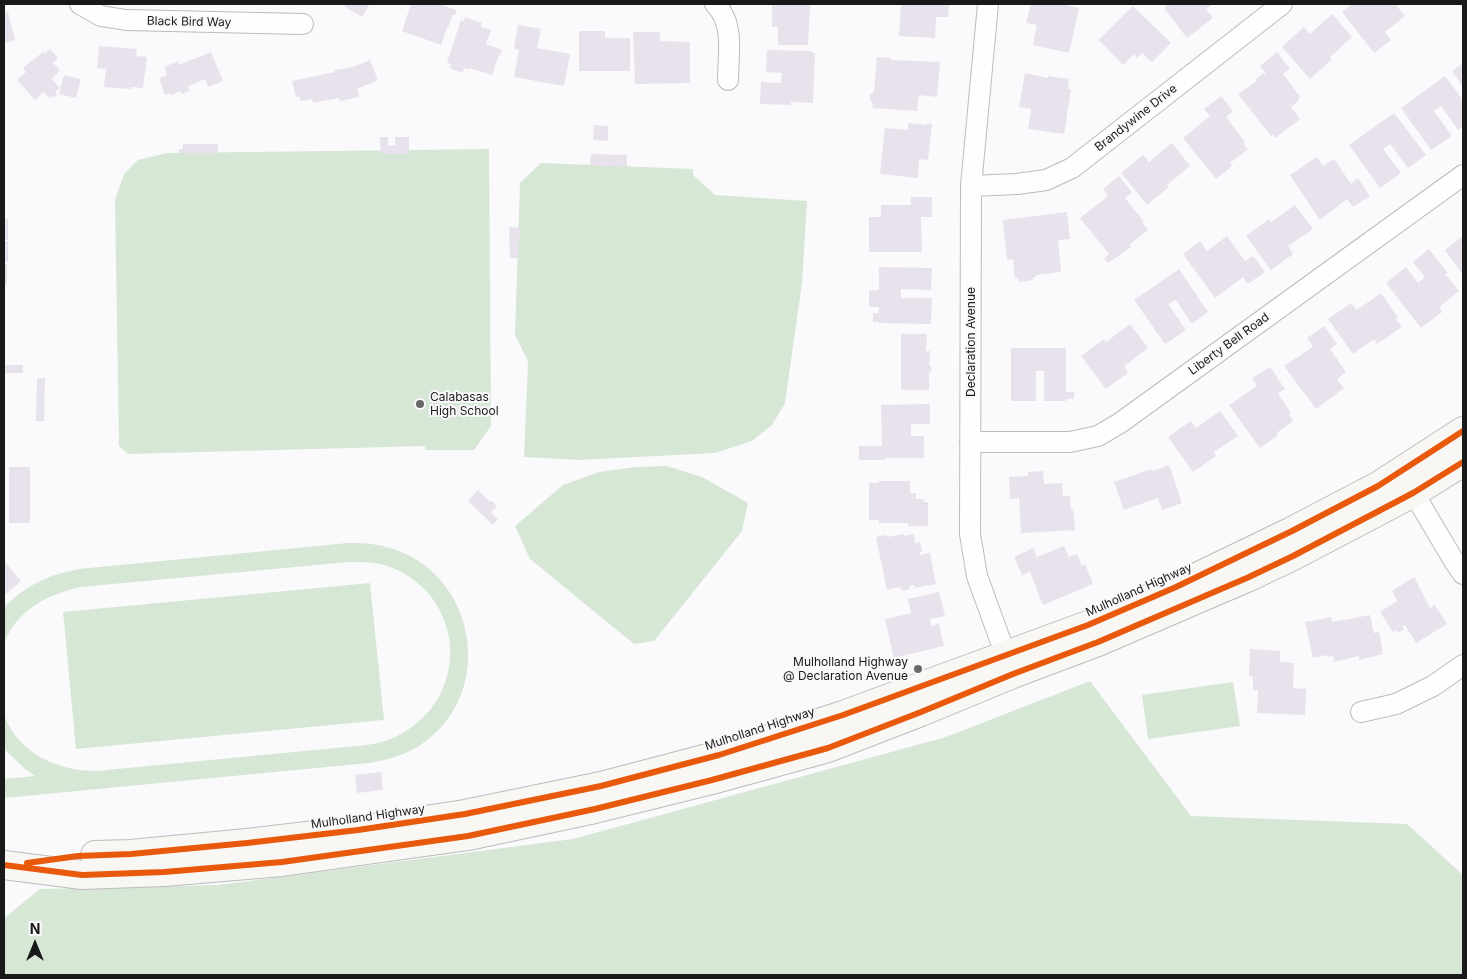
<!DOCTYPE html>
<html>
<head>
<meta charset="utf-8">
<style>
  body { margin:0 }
  #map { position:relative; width:1467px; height:979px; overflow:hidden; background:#faf9fb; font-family:Inter,sans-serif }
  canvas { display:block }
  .frame { position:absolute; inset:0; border:5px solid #1a191a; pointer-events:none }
  .north { position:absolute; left:10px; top:919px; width:50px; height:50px; -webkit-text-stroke:4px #fbf8fc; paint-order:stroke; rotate:0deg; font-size:14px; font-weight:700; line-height:20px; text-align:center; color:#1a191a }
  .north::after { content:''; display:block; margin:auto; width:18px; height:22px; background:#1a191a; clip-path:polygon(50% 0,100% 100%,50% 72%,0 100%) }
</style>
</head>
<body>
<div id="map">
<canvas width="1467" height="979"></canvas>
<div class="frame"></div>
<div class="north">N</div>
</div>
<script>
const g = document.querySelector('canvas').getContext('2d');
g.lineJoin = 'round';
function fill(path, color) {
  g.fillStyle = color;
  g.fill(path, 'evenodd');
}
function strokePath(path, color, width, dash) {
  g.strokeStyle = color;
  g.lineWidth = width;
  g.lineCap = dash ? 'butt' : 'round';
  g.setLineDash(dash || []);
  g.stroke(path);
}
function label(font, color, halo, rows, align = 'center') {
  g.font = font + ' Inter,sans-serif';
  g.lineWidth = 4;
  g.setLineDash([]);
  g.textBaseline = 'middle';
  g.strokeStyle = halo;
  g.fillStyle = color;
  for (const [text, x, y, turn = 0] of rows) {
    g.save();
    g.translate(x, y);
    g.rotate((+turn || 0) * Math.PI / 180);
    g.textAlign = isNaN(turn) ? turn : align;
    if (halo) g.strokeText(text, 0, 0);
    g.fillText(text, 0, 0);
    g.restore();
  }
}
fill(new Path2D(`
  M489,149L491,426L474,450H425V446L128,454L119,446L115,200L124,174L138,160L167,153Z
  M541,163L693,169V175L715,195L807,201L802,283L785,403L772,425L752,441L715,453L579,460L524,457L528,361L515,335L520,183Z
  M667,466L702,477L748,503L742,531L654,641L634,644L530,559L515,526L563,485L599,472L636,467Z
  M348,543C361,543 373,543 386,547C475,569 499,691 422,744C406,755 388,760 369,763L4,798V779L35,776L25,769L4,749V715C19,754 58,771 96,771L367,745C378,743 389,741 399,735C453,707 467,640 428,593C416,579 398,568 380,564C370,562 360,562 349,562L81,587C48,594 17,610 4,643C4,635 1,615 4,608C6,604 12,600 15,597C35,581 54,574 79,569Z
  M370,583L384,720L76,749L63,612Z
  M1090,681L1191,816L1407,824L1463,875V975H4V918L40,889L218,885L573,839L946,737Z
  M1233,682L1240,726L1148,739L1142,695Z`), '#d7e7d6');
fill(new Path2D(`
  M341,4H370L362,17Z
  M411,4H438L457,10L455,15L453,14L448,28H447L441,45L402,31Z
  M772,4H810L808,45H778V27H772Z
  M901,4H949L948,17H936L935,38L899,36Z
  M1031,4H1069V6L1079,8L1069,53L1033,45L1037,25L1026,23Z
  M1169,4H1214L1206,9L1213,18L1187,38L1164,8Z
  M1352,4H1395L1405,16L1385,32L1391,40L1374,53L1342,12Z
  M1133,6L1171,43L1152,62L1142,53L1137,58L1134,54L1123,65L1099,40Z
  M8,12L15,40L4,43V13Z
  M1332,14L1352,37L1330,57L1331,60L1310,79L1282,47L1304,27L1310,34Z
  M465,17L482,23L481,27L491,30L486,44L502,50L500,56L499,55L492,75L469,68L468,70L464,68L463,73L449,68L451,64L447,63L461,20L464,21Z
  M518,25L541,29L537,48L570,54L564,86L514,77L519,50L514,49Z
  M579,31H605V38H630V71H579Z
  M633,32H660V41L690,42V83L635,84Z
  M99,46L137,49L136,56L147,57L143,88L131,87V89L104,87L106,69L97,68Z
  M50,49L58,58L53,63L60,70L52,79L60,88L55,92L57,95L53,98L52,96L49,98L44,92L35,100L17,80L26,72L23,68L43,52L44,54Z
  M767,50L812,51V53H815L813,103L791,102V105L760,104L761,82L781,83L782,73L766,72Z
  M211,52L223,81L208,87L205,79L188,86L189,91L182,94L181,91L170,95L169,93L165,95L159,78L167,75L164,67L178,61L179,65Z
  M1277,52L1290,69L1283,74L1300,97L1298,99L1299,100L1291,107L1300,119L1275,138L1273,134L1271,136L1238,94L1257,81L1256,79L1263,73L1265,75L1266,74L1260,66Z
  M877,57L891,58V60L940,62L937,97L919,95L917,111L872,108L873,104L870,100V94L874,92Z
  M370,60L378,80L357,89L359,97L340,101L339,98L313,103L312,99L301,101L299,96L296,97L292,81L335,72L334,70L353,67Z
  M1463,63V87L1452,71Z
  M1025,73L1048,78V76L1069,79L1068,89H1071L1064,134L1028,129L1031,109L1019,107Z
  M64,75L81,79L76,98L59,94Z
  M1445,76L1463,100V127L1458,130L1441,106L1434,111L1452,136L1431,150L1401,108Z
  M1221,96L1233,111L1226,117L1245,142L1243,144L1248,149L1230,163L1232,166L1216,179L1183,138L1210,116L1204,109Z
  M1394,113L1426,155L1408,168L1390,144L1383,149L1401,173L1380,188L1349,145Z
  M908,123L927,125V123L932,124L928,160L919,159L918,178L880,174L885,128L908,130Z
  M594,125L608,126V141L593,140Z
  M380,137H388V146L395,145V137H409V154H381Z
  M1172,143L1190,166L1167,185L1169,187L1147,205L1121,173L1143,155L1149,162Z
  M183,144H218V153H179V149H183Z
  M591,154L627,155V167L590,165Z
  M1317,157L1323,166L1334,159L1351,184L1358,178L1370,196L1353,207L1347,199L1320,220L1290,175Z
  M1119,176L1132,192L1125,198L1144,222L1142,223L1148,230L1129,245L1131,247L1108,263L1104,258L1109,254L1080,218L1108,196L1103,189Z
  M911,197H932V217H921L922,252H869V217H881V205H911Z
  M1295,205L1313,229L1288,246L1293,254L1271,270L1246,236L1269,219L1271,222Z
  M1067,212L1070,239L1058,240L1061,272L1036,275V277H1033V280L1019,282L1018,278L1015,279L1013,259L1007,260L1003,220Z
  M4,219H8V240H4Z
  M509,227L520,228L518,258H510Z
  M1227,236L1245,261L1253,256L1265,272L1248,284L1243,277L1215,298L1183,254L1200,241L1207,251Z
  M1463,236V275L1445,250Z
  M4,241H8V262H4Z
  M1429,249L1448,273L1445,274L1459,291L1439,307L1442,312L1421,328L1386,283L1406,267L1418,283L1425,277L1413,262Z
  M4,264H7V285H4Z
  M879,267L932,268L931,290L901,289V298H932L931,324L879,323V322H873V313H879V307H869V290H879Z
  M1179,269L1208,312L1192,324L1176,300L1168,304L1186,330L1165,344L1134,300Z
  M1381,293L1398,318L1396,319L1402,327L1377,344L1374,339L1353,354L1328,319L1351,303L1357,310Z
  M1130,324L1148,348L1124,366L1128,373L1106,389L1081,356L1104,339L1106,342Z
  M1324,326L1337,344L1330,349L1346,372L1337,379L1344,388L1316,409L1284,366L1313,347L1307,338Z
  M901,334H927L926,351H930L929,365L932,368L929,374V390H901Z
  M1011,348H1066V392H1074V399H1066V401H1044V371H1036V401H1011Z
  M4,365H23V373H4Z
  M1270,367L1285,389L1278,393L1291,413L1289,414L1293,421L1278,432L1277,436L1260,448L1229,405L1257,386L1252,378Z
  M37,378H45L44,421H36Z
  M930,404V424H911V436H924V458H885V460H859V446H882L881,405Z
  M1220,411L1238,436L1214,452L1216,456L1193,472L1168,437L1191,421L1196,428Z
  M1169,465L1182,503L1162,510L1158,498L1124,510L1114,482L1152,469L1153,471Z
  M9,467H30V523H9Z
  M1043,471L1044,484L1062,483L1063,496H1070L1071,509H1073L1075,530L1021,533L1019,498L1010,499L1009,477L1028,476V472Z
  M879,481H910V493H916V499H924L923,502H928V526H908V523H879V520H869V483H879Z
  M478,490L490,502L492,501L497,506L491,513L498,519L493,525L468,501Z
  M904,534V536L914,534L915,543L920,542L922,551L920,552V555L930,553L936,584L915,588L914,585H911L909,589L903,591L899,587L887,590L876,537L886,535L887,537Z
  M1064,546L1069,557L1077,554L1082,566L1085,564L1093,584L1043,605L1030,572L1022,575L1014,557L1033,548L1037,557Z
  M4,561L21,581L4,596Z
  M1414,577L1430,608L1435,605L1447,624L1416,643L1405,625L1402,626L1404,629L1398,633L1396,630L1393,632L1380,612L1397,601L1392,591Z
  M939,592L945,616L930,619L931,626L939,624L944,646L894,658L885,619L911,613L908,599Z
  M1370,615L1374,633L1379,632L1383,654L1359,660V656L1334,662L1333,656L1327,657L1326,655L1313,658L1305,622L1331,617L1332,622Z
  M1250,649L1280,651V662L1294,663L1293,688L1306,689L1305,715L1257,713L1258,690H1253V677L1249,676Z
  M381,772L383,790L357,793L355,775Z`), '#e8e2ec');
const street = new Path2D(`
  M80,4L101,16L126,20L303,24
  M715,4C735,23 728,54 728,80
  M988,4L971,186L970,534L977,576L1010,667
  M971,186L1017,184L1046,180L1072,168L1282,4
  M970,442H1070L1098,436L1120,423L1463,175
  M1407,482L1454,561L1463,574
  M1361,712L1396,704L1433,686L1463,665`);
const secondary = new Path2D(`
  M95,855L131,854L247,843L358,830L465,814L601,786L719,755L843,715L1088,625L1176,587L1292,531L1378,486L1463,431
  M4,865L82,875L164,872L282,862L468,836L595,809L712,780L828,748L921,712L1013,674L1098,642L1249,577L1293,556L1413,493L1463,462`);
strokePath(street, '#bcbbbd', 22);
strokePath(secondary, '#bcbbbd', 30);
strokePath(street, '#fefefe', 20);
strokePath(secondary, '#f9f7f4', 28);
strokePath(new Path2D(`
  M27,863L78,856L131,854L247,843L358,830L465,814L601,786L719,755L843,715L1088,625L1176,587L1292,531L1378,486L1463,431
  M4,865L82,875L164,872L282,862L468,836L595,809L712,780L828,748L921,712L1013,674L1098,642L1249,577L1293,556L1413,493L1463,462`), '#e8590c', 6);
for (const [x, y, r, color] of [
  [420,404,5,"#686769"],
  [918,669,5,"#686769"]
]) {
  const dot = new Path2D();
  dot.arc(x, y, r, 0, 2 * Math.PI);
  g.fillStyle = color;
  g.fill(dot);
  strokePath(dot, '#fbf8fc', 2);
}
label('12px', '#1a191a', '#fbf8fc', [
  ["Black Bird Way",189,22,1],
  ["Brandywine Drive",1136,118,-38],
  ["Declaration Avenue",971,342,-90],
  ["Liberty Bell Road",1229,344,-36],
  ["Mulholland Highway",1139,590,-24],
  ["Mulholland Highway",760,729,-18],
  ["Mulholland Highway",368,817,-8]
]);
label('12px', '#1a191a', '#fbf8fc', [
  ["Calabasas",430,397],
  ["High School",430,411],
  ["Mulholland Highway",908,662,"right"],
  ["@ Declaration Avenue",908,676,"right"]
], 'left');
</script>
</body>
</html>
